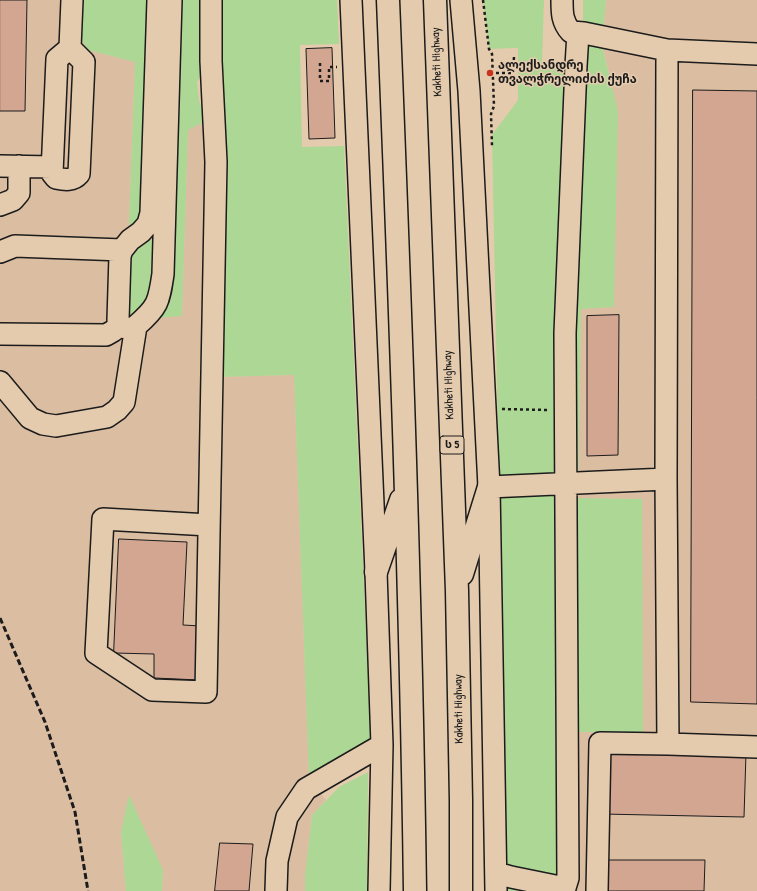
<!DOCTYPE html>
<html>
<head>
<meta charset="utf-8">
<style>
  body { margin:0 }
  canvas { display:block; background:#e5cbad }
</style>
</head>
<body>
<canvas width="757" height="891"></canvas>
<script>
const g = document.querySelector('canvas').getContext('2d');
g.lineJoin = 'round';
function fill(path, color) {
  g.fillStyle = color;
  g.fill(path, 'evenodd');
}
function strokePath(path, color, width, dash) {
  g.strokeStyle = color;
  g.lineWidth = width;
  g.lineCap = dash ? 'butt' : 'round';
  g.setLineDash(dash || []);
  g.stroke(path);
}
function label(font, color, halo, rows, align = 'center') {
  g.font = font + ' "Patrick Hand","Noto Sans Georgian",sans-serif';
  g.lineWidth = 3;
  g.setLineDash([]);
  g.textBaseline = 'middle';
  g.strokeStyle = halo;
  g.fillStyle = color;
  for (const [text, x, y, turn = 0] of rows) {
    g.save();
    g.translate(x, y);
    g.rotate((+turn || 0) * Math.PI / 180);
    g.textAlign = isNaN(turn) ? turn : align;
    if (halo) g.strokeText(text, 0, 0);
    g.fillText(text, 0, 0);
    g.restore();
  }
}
fill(new Path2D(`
  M0,0H82L88,50L135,62L129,221L130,226L140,222L147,206L182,316L188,130L206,121L218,377L294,375L309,779L326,800L312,815L305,876V891H162L163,870L129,796L121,832L126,891H0Z
  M606,0H757V891H577L579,732H642L641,499L578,498L581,309L614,307L611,80L602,45Z`), '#dbbda2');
fill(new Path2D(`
  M82,0H153L140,222L130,226L129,221L135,62L88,50L81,39Z
  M174,0H205L208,65L197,82L199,100L206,121L188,130L182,316L157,318Z
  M219,0H337L339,44L300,45L302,147L344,146L371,742L358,746L342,754L309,780L294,375L218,377Z
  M483,0H544L542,63L580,67L583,35V0H606L602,45L618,111L614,307L581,309L578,498L642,499L643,732H579L577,891H507L492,135L518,100V48L489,49Z
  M152,239H156C155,264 159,288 141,307C137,311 134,315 129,316L127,315L130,249Z
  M368,772L367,891H305V876L312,815L339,787Z
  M129,795L163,870L162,891H126L121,832Z`), '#add794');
const building = new Path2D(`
  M0,0H27L25,111H0Z
  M332,48L335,138L309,139L306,49Z
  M693,90L757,91V704L691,702Z
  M619,315L618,455L587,456V316Z
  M119,539L187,542L183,625L201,626L199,680L154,678V654L114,653Z
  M604,750L746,753L744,817L602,814Z
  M220,843L253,844L249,891H215Z
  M608,860H705L704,891H607Z`);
fill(building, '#d2a691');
strokePath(building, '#1c1c1c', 1);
const minor = new Path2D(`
  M158,0L151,213L148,224L141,232L130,240L122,250L120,256L118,320C121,329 129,330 136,326C158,307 159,302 163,274L171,0
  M351,0L376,572L382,745L379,891
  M461,0L469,91L489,487L496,891
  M562,0C562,13 562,22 571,32L584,33L667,50L757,54
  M70,48L84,62L79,174C73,181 65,180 56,178L52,173L57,59L70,48L72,0
  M667,50L666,479L668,744
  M0,166L52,167
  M0,205L13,200L19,193V166
  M0,252L15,246L122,250
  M0,334L106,335L113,331L120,325
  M0,382L30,418L43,424L56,426L107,417L117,410L124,402L136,326
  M489,487L666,479
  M209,525L103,519L96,653L152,690L206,692L216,162L211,61V0
  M497,873L511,877L565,888
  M276,891L277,861L287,817L306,789L382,745
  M564,891L568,878L565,333L576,66L578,33
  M597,891L600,743L668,744L757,747`);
const highway = new Path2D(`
  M388,0C400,297 411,594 415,891
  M435,0L457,591L461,800V891
  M376,572L401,500
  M462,574L489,487`);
strokePath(minor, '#1c1c1c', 24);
strokePath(highway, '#1c1c1c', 25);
strokePath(new Path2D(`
  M483,0L489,49L492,54L494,106L491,114L492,146
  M320,63V81H329V67H337
  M490,73H513L514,57
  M502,409L547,410`), '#1c1c1c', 2.5, [3, 3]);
strokePath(minor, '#e5cbad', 21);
strokePath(highway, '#e5cbad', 22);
strokePath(new Path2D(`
  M0,618L45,722L75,812L88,891`), '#1c1c1c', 3, [6, 3]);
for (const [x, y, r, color] of [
  [490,73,4,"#c8321e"]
]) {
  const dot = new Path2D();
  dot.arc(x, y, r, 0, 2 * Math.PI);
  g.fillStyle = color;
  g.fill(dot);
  strokePath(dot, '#e5cbad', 1.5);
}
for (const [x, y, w] of [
  [452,445,24]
]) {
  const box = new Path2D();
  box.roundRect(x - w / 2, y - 9, w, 18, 3);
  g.fillStyle = '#e5cbad';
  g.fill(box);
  strokePath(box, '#1c1c1c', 1);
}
label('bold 11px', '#1c1c1c', null, [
  ["ს 5",452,445]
]);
label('12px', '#1c1c1c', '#e5cbad', [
  ["Kakheti Highway",437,62,-92],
  ["Kakheti Highway",449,385,-92],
  ["Kakheti Highway",459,709,-91]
]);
label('bold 12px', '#1c1c1c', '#e5cbad', [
  ["ალექსანდრე",498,66],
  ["თვალჭრელიძის ქუჩა",498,80]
], 'left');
</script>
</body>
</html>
